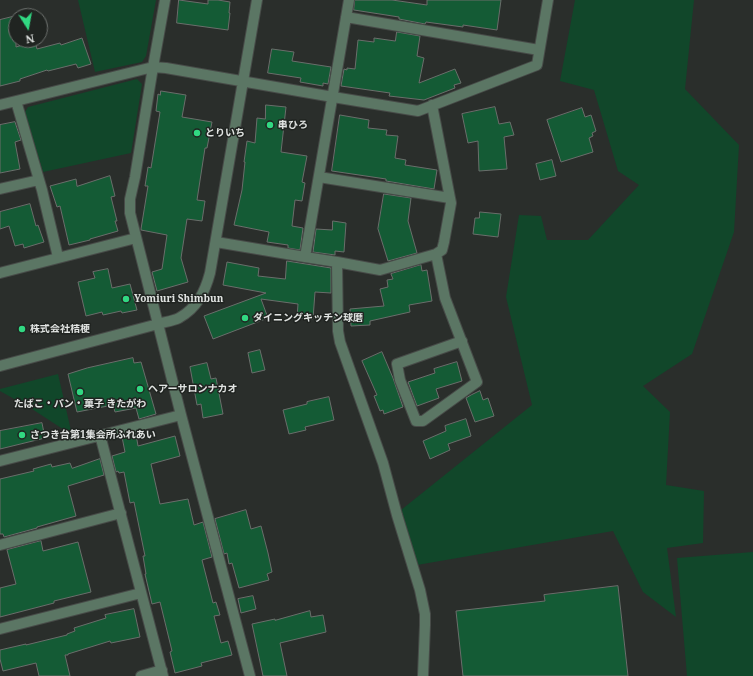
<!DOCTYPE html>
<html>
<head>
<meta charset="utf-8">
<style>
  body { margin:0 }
  #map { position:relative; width:753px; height:676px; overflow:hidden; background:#2a2e2b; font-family:"Noto Serif",serif }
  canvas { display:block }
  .north { position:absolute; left:8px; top:8px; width:40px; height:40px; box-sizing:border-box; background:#202421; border:1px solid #6d716e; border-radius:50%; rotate:169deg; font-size:11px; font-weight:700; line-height:16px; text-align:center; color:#e1e4e2 }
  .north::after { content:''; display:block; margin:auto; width:14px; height:18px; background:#31d882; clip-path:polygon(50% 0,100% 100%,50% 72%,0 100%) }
</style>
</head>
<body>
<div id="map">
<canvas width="753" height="676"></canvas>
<div class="north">N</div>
</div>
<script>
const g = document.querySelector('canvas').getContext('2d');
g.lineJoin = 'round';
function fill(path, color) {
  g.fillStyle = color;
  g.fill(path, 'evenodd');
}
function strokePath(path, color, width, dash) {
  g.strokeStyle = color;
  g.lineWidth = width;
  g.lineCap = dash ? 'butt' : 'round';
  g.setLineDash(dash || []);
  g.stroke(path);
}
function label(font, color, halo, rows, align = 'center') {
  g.font = font + ' "Noto Serif","Noto Sans JP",serif';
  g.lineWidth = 3;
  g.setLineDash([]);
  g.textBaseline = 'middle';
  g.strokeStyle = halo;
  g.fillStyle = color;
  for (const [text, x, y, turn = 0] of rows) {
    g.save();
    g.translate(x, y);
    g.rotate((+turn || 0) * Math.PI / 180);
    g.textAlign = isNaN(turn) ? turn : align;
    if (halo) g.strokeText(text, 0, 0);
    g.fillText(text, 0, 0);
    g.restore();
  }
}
fill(new Path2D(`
  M78,0H156L146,56L142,62L95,72Z
  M575,0H694L685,89L739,145L734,232L692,354L643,386L670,412L666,485L704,491L703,543L667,548L676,617L643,592L613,531L417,565L401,510L532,405L506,297L519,215L541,216L547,240H588L639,185L618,171L594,90L560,81Z
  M137,79L142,84L131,153L43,172L25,112L28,107Z
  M58,374L72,435L32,409L0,391V389Z
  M753,552V676H687L677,558Z`), '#11472a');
const building = new Path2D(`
  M179,0L208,4V0H218L230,2L229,13H230L228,30L177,23Z
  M355,0H392L427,5V0H501L497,30L463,25V27L426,22L425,24L399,19V17L354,10Z
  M16,16V47L35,41L37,49L60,43L61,45L82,38L91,64L78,68L76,64L48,71L47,70L20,79V81L0,86V20Z
  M397,32L420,36L417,56L424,58L419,83L455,69L461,83L454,85L455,88L424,100L389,96L390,93L341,86L344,69L347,70V68L355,69L358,40L374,42V38L395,41Z
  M272,49L294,52L292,61L331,67L328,84L323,83V86L300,82L301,78L268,73Z
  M161,91L186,95L182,117L212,122L207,148H205L197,200L205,201L202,221L187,219L181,258L188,282L157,291L152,272L162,269L167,235L141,230V229L148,186H145L148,167L151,168L160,112L156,111L158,94L160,95Z
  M266,105L286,107L281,152L307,156L302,182L305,183L302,201L295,200L292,226L303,228L300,250L288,248V245L267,242L269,232L234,225L242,190L245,162H244L247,141L255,143L257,118L265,119Z
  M495,107L499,124L510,122L514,135L504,137L507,169L479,171L478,141L468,143L462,114Z
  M582,108L585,117L591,115L596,131L592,133L593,136L589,138L593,152L561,162L547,120Z
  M340,115L369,120L368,128L387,130L386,135L398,136L395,158L406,160L405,165L437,170L434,189L386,181V179L332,171Z
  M15,122L21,140L15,142L20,169L0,173V125Z
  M552,160L556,176L540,180L536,164Z
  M110,176L115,196L111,197L117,221H115L118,231L90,239V240L69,245L60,206L57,207L50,186L76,179L77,186Z
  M384,194L411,198L408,221L417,253L388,261L378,229Z
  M30,204L36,226L38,225L44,242L24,248L23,244L15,246L9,226L0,229V212Z
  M480,212L501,214L498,237L473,234L475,218H479Z
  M333,221L346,223L344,252L335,251V255L313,252L316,229L332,230Z
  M287,261L331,268V293L315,292L313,319L297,318L298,304L261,299L268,318L213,339L204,316L266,293L223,285L227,262L259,268L258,276L285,279Z
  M421,265L422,271L427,270L432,301L409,305L410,312L370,321V325L351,326L350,309L384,306L380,289L388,287L387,280L393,279L391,274Z
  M108,269L112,288L130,284L137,310L122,313L121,311L103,315L102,312L86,316L78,282L95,278L93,272Z
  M260,350L265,370L252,373L248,353Z
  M382,352L393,378L403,407L384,414L383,410L380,411L374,396L377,395L362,361Z
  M133,358L134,363L141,362L156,414L139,419L136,408L115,412L113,405L77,412L68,374L87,368Z
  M457,362L462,381L436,389L439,398L417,406L408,382L435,373L434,369Z
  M207,363L211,379L216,378L223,414L203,418L201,404L197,405L190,367Z
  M480,391L483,400L488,398L494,416L475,422L466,398L471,395Z
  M329,397L334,420L305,427L306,430L289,434L283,410L307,404V402Z
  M466,419L471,436L448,444L450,450L430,459L423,441L446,431L445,426Z
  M42,423L45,438L0,449V431Z
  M136,434L138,446L175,436L180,456L151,464L160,504L188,499L194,525L203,522L212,557L202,560L213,603L216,602L220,615L214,616L221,643L228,641L232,655L201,663L202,666L175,673L170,652L172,651L160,602L152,604L145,574H146L143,556H145L134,502L130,503L124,472L119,473L118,471L116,472L112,456L125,452L122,437Z
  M100,459L104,475L68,486L76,516L37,527V528L4,537L3,534H0V479L34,471L33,469L51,464L52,467L70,463L72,468Z
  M246,510L251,529L261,526L268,553L272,572L267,574L269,580L239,588L232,563L229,564L227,553L224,554L215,519Z
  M41,541L43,551L78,542L91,592L54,601V603L0,617V588L16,584L7,550Z
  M618,586L628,676H463L456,611L545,601L544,595Z
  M253,596L256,609L241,613L238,599Z
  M134,609L140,637L111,643L110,641L68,654V655H65L70,676H39L36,663L3,671L0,659V650L26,644V645L67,635V634L75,631L74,628L106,618L105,615Z
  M310,611L311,617L323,615L326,632L280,643L287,676H263L252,624L275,619V620Z`);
fill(building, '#145b35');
strokePath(building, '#6a6e6b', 1);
const minor = new Path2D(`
  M165,0L153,67L135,177L130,199V213L181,415L250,676
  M346,17L539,50
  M16,101L153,67L166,68L333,97L418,111L537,65L548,0
  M0,105L16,101L42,190L58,257
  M319,177L450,198L432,105
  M0,189L39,180
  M216,242L305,257L349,0
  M436,254L445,298L477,382L423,421H416L400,380L397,364L462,341
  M305,257L337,262L380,270L436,254L442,250L444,242L451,203L450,198
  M337,262L338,331L340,342L383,463L397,515L420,590L425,614V625L423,676
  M0,273L136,238
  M0,366L158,324C165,322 173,321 179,318C197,308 205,292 210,273L257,0
  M100,435L163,676
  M0,461L181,415
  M0,545L121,513
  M0,629L141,593
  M141,676L162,670`);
strokePath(minor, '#474b48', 12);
strokePath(minor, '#5b7664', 10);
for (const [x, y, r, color] of [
  [270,125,4,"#31d882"],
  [197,133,4,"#31d882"],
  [126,299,4,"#31d882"],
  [245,318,4,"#31d882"],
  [22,329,4,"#31d882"],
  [140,389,4,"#31d882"],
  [80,392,4,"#31d882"],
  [22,435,4,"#31d882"]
]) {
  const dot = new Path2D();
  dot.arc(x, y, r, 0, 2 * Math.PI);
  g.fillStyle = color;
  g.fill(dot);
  strokePath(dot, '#202421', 1.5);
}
label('bold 10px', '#e1e4e2', '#202421', [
  ["串ひろ",278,125],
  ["とりいち",205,133],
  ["Yomiuri Shimbun",134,299],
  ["ダイニングキッチン球磨",253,318],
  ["株式会社桔梗",30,329],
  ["ヘアーサロンナカオ",148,389],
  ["たばこ・パン・菓子 きたがわ",80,404,"center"],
  ["さつき台第1集会所ふれあい",30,435]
], 'left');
</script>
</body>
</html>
